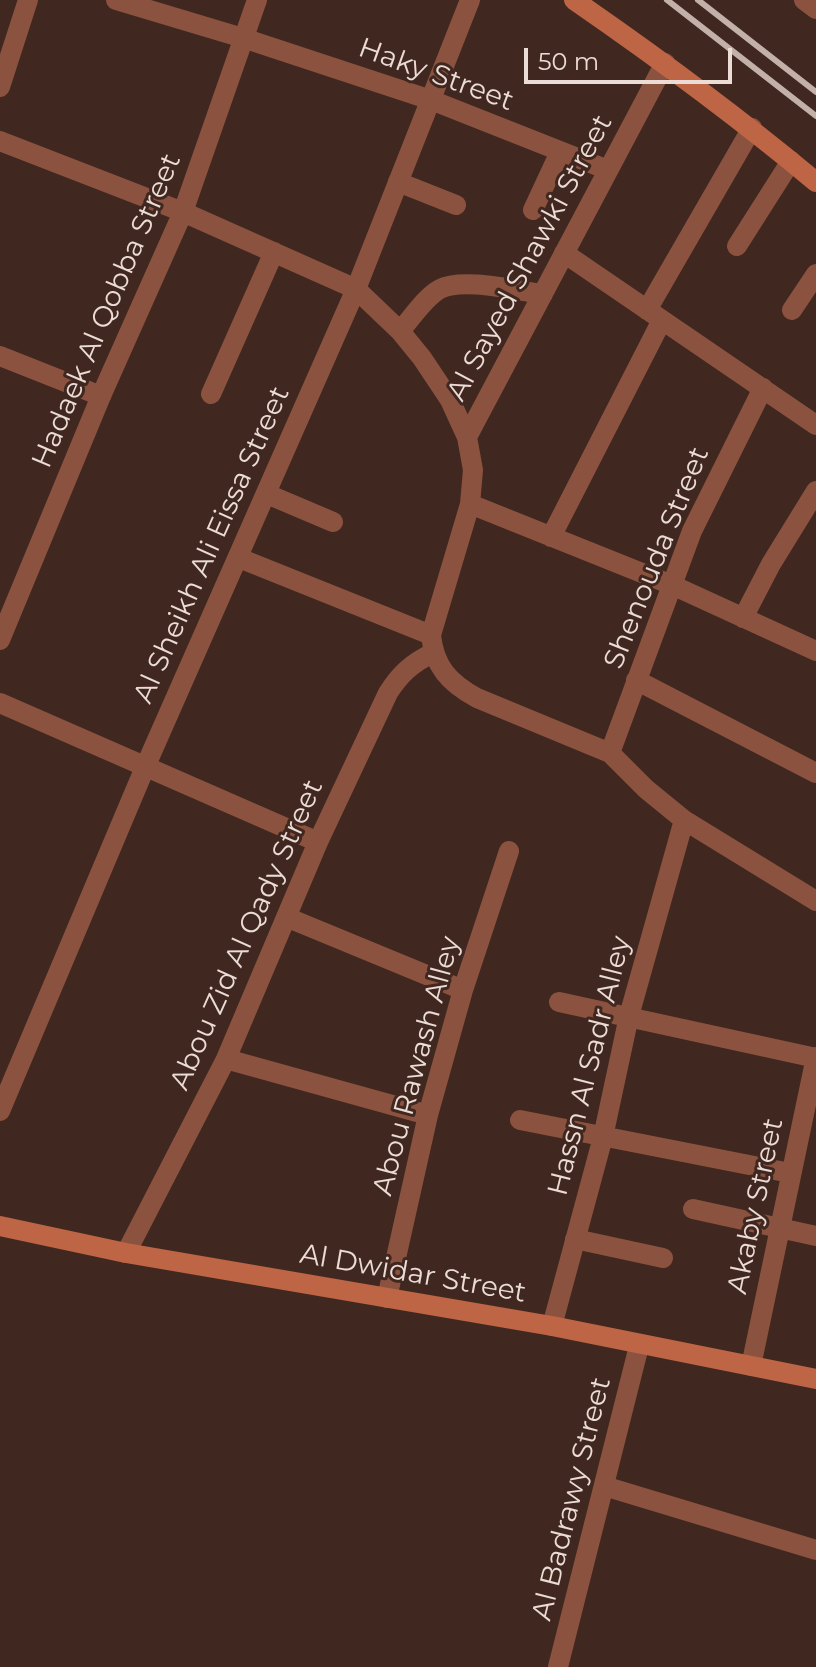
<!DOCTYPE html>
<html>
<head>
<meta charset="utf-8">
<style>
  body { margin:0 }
  #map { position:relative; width:816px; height:1667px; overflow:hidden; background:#402820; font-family:Montserrat,sans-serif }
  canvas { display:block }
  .scale { position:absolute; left:524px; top:48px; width:208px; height:36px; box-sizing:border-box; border:4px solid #ecdcd6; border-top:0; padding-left:10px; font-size:24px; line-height:28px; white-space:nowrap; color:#ecdcd6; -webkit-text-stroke:6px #402820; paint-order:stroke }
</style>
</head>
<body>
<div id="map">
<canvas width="816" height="1667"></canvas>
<div class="scale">50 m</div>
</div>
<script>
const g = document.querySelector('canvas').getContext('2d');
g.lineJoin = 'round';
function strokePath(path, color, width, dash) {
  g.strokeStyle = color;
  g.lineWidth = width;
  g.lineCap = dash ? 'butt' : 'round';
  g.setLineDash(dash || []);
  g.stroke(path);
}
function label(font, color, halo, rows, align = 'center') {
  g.font = font + ' Montserrat,sans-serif';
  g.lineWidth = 6;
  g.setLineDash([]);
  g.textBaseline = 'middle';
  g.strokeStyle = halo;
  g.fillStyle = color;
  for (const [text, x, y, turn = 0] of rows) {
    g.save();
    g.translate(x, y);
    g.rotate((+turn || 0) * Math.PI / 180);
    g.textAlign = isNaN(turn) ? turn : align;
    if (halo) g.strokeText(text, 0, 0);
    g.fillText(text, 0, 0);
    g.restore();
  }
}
strokePath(new Path2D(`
  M116,0L243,38L431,100L608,170
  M0,87L28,0
  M0,141L183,212L356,289L400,331L422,358L450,400L467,437L473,470L470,504L431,635C434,666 449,683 477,698L610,753L646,789L684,820L816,901
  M398,182L456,205
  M533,210L560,152
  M737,246L791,161
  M564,253L816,425
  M647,310L752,128
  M792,310L816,274
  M400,331C411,319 425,297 440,289C463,277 517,291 543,294
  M0,356L101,396
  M211,394L274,252
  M467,437L665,63
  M267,494L333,522
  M470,504L672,585L816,651
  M551,537L662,320
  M239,558L431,635
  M743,618L771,564L816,491
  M636,680L816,773
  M0,703L318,842
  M610,753L692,531L763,388
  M286,917L463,990
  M559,1002L816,1058
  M226,1059L428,1115
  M520,1120L790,1173
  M693,1209L816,1236
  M575,1239L663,1258
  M126,1253L226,1059L318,842L388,693C400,674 412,663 433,653
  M387,1298L428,1115L463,990L509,851
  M552,1326L603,1137L629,1016L684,820
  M751,1366L816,1057
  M604,1486L816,1550
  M558,1667L639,1346`), '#8b533f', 20);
strokePath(new Path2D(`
  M804,0L816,9
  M0,640L101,396L183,212L257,0
  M0,1111L146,765L356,289L470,0`), '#8b533f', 20);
strokePath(new Path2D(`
  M574,0C658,58 738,117 816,182
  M0,1226L126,1253L552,1326L816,1379`), '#bd6545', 20);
strokePath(new Path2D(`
  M667,0L816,116
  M698,0L816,92`), '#c2b0a9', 6);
label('28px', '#ecdcd6', '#402820', [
  ["Haky Street",436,75,20],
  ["Al Sayed Shawki Street",530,258,-62],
  ["Hadaek Al Qobba Street",107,311,-67],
  ["Al Sheikh Ali Eissa Street",212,545,-66],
  ["Shenouda Street",657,558,-68],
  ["Abou Zid Al Qady Street",247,935,-66],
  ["Abou Rawash Alley",417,1066,-75],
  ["Hassn Al Sadr Alley",590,1066,-76],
  ["Akaby Street",756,1206,-78],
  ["Al Dwidar Street",413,1274,10],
  ["Al Badrawy Street",572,1499,-76]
]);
</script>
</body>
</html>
